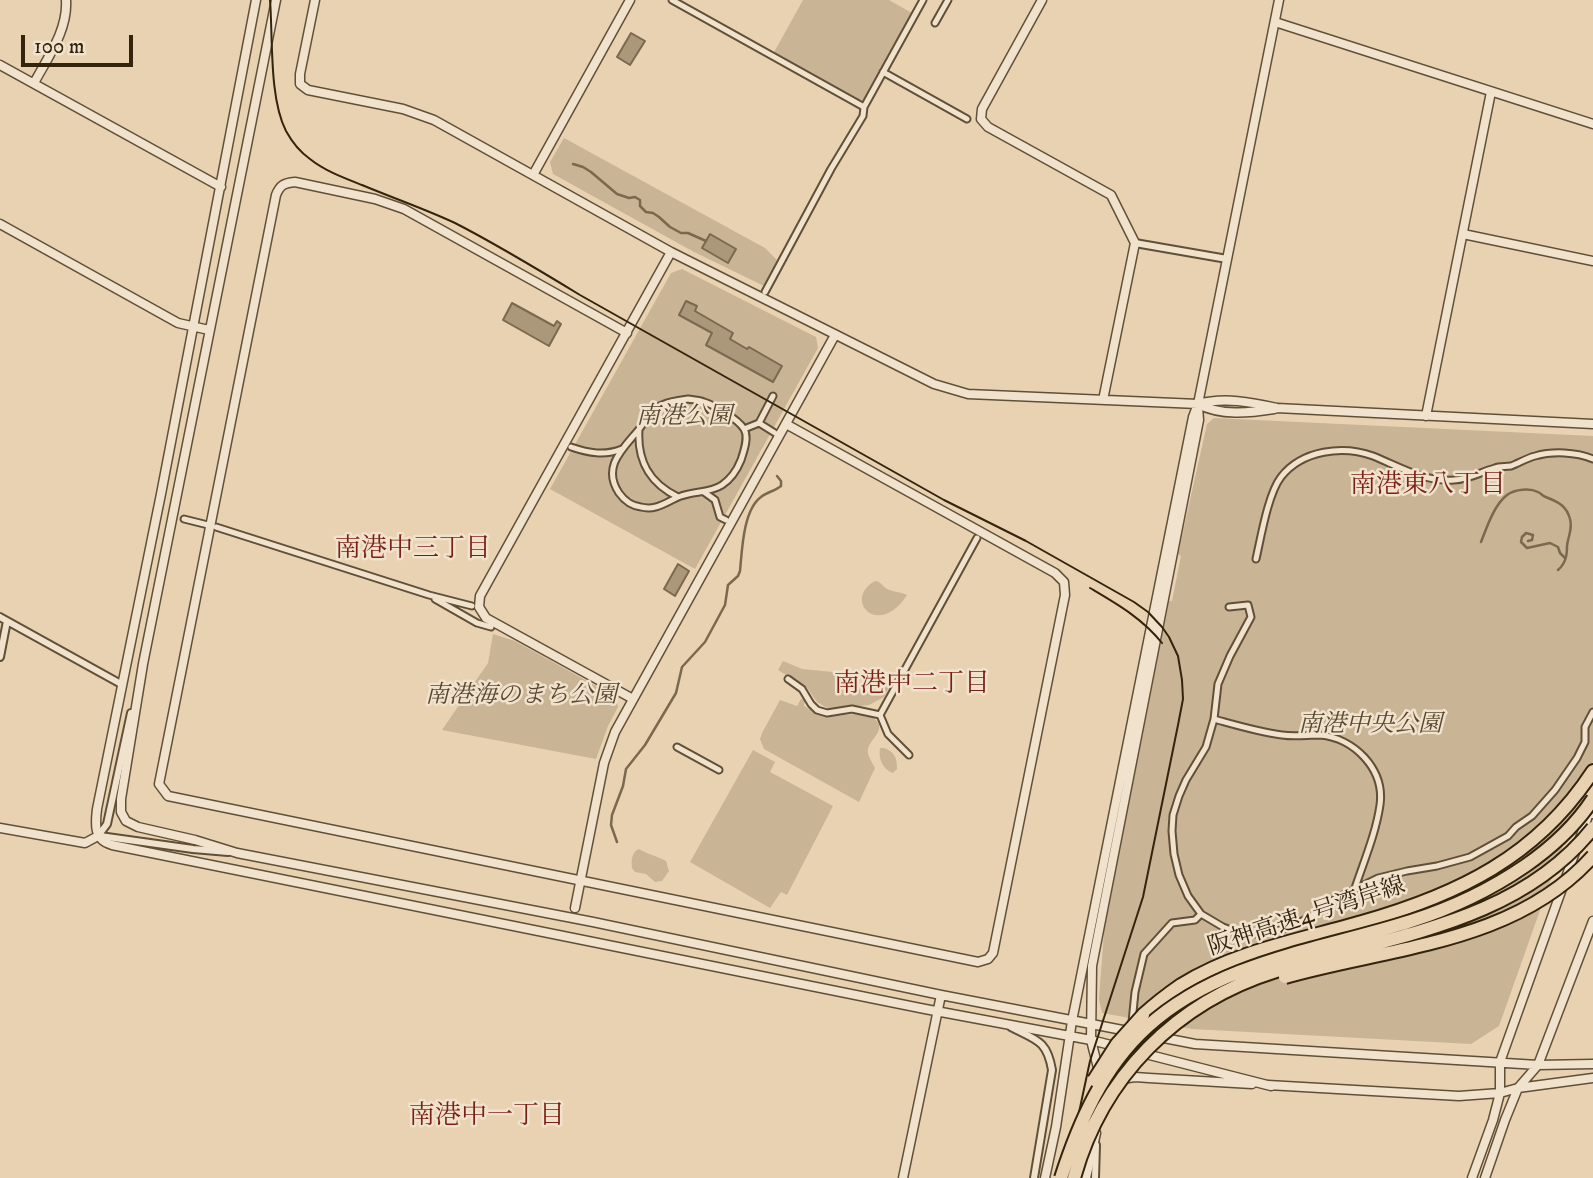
<!DOCTYPE html>
<html>
<head>
<meta charset="utf-8">
<style>
  body { margin:0 }
  #map { position:relative; width:1593px; height:1178px; overflow:hidden; background:#e8d2b2; font-family:"IM FELL DW Pica",serif }
  canvas { display:block }
  .scale { position:absolute; left:21px; top:35px; width:112px; height:32px; box-sizing:border-box; border:4px solid #34240e; border-top:0; padding-left:9px; font-size:21px; line-height:24px; white-space:nowrap; color:#34240e; -webkit-text-stroke:5px #f0e2cd; paint-order:stroke }
</style>
</head>
<body>
<div id="map">
<canvas width="1593" height="1178"></canvas>
<div class="scale">100 m</div>
</div>
<script>
const g = document.querySelector('canvas').getContext('2d');
g.lineJoin = 'round';
function fill(path, color) {
  g.fillStyle = color;
  g.fill(path, 'evenodd');
}
function strokePath(path, color, width, dash) {
  g.strokeStyle = color;
  g.lineWidth = width;
  g.lineCap = dash ? 'butt' : 'round';
  g.setLineDash(dash || []);
  g.stroke(path);
}
function label(font, color, halo, rows, align = 'center') {
  g.font = font + ' "IM FELL DW Pica","Noto Serif JP",serif';
  g.lineWidth = 5;
  g.setLineDash([]);
  g.textBaseline = 'middle';
  g.strokeStyle = halo;
  g.fillStyle = color;
  for (const [text, x, y, turn = 0] of rows) {
    g.save();
    g.translate(x, y);
    g.rotate((+turn || 0) * Math.PI / 180);
    g.textAlign = isNaN(turn) ? turn : align;
    if (halo) g.strokeText(text, 0, 0);
    g.fillText(text, 0, 0);
    g.restore();
  }
}
fill(new Path2D(`
  M803,0H889L912,13L865,99L855,101L773,54Z
  M564,138L765,248L777,260L764,286L694,252L553,174L550,162Z
  M682,269L816,337L818,348L695,569L550,489L671,273Z
  M1214,418L1593,436V761L1499,1026L1471,1044L1192,1029L1102,1013L1099,999L1104,932L1169,601H1172L1181,556L1178,554L1207,424Z
  M875,581C882,582 881,585 887,589C893,592 901,592 907,595C878,640 842,599 875,581Z
  M493,634L515,641L616,697L618,707L608,726L596,759L442,730L488,663Z
  M783,661L802,669L833,672L854,683L861,691L863,692C872,684 878,681 890,685L884,697L869,705L829,709L817,702L807,688L778,670Z
  M801,699L805,700L804,706C812,711 821,715 830,716C843,716 870,709 878,723C884,733 866,742 868,753C869,758 873,764 875,768L859,802L764,749L760,739L762,733L780,700L797,706Z
  M880,748H884C895,752 897,758 897,769L893,773C883,770 878,758 880,748Z
  M753,750L775,762L770,772L833,806L787,895L781,892L770,908L690,862Z
  M639,849C647,854 657,856 666,861L669,871L662,881L655,882L646,874L635,872L632,868C631,860 632,852 639,849Z`), '#c9b496');
const water = new Path2D(`
  M631,33L645,41L630,65L617,57Z
  M710,234L736,249L728,263L702,248Z
  M686,301L697,306L695,311L733,333L730,339L747,349L749,347L782,366L773,382L706,345L712,333L679,315Z
  M512,303L554,326L557,321L561,324L549,346L503,320Z
  M678,564L689,571L675,596L664,589Z`);
fill(water, '#ab977a');
strokePath(water, '#7b694f', 2);
strokePath(new Path2D(`
  M573,164L583,167L591,172L617,194L629,198L635,197L640,200V206L646,212L653,213L659,217L670,227L681,233H688L706,241
  M1528,541L1532,540L1533,535L1526,533L1522,537L1521,542L1527,548L1550,543L1558,547L1560,553L1565,558
  M1481,542C1487,527 1494,505 1507,495C1515,489 1530,488 1538,492C1545,496 1540,495 1548,498C1559,502 1567,507 1570,519C1573,529 1568,536 1567,546C1567,555 1566,563 1558,570
  M617,842L611,825L612,815L623,786L626,769L645,745L676,693L682,667L705,642L725,605L728,585L738,576L740,571C742,551 743,510 761,497C767,492 775,491 781,486V481L777,476`), '#7b694f', 2.5);
const pedestrian = new Path2D(`
  M672,0L864,107
  M935,23L948,0
  M883,72L967,119
  M765,292L831,169L863,116L864,107L923,0
  M688,399C693,400 699,400 704,402C714,405 738,419 744,429C749,437 744,451 741,460C737,470 731,479 722,485C710,493 694,491 681,496C667,501 657,511 641,507C632,506 624,500 619,493C601,466 624,448 640,428C646,420 652,409 662,405C670,401 680,400 688,399Z
  M759,423L775,433
  M639,429C637,461 649,483 678,497
  M744,429L759,423L773,396
  M571,447C589,453 604,456 622,449
  M704,492L715,500L720,517L726,520
  M184,519L208,525
  M216,527L429,595L472,606
  M1256,559C1261,537 1268,494 1281,477C1302,450 1343,445 1373,456C1400,467 1424,482 1454,480C1471,479 1480,472 1495,468C1500,466 1505,467 1511,466C1519,463 1527,458 1535,456C1553,451 1576,452 1593,459
  M435,599L477,623L491,627
  M1229,607L1248,605L1251,617L1230,656L1218,684L1214,719L1206,747L1186,780L1179,796L1173,815L1172,831L1174,854L1179,875L1188,896L1201,914L1223,927L1234,931L1253,934L1273,932L1293,926L1317,913L1331,901L1378,878L1407,871L1437,866L1470,857L1508,836L1516,827L1532,816L1555,790L1577,758L1585,742V727L1593,712
  M788,679L802,689L811,704L817,710L827,713L852,709L880,715
  M880,715L977,538
  M880,715L888,734L909,755
  M1214,719C1236,725 1259,732 1282,735C1294,737 1307,735 1320,735C1354,738 1385,769 1380,805C1376,833 1364,861 1355,888
  M677,747L719,770
  M1132,1022L1135,992L1144,954L1172,923L1195,920L1201,914`);
const minor = new Path2D(`
  M1135,243L1227,259
  M0,617L121,684
  M0,657L7,621
  M98,836L107,824L131,713
  M100,836L193,849L228,852
  M1011,1027C1036,1040 1047,1040 1052,1070L1034,1178
  M1095,1178L1096,1145`);
const tertiary = new Path2D(`
  M256,0L161,494L97,809C95,825 94,840 112,845L925,1009L1091,1040L1271,1086
  M276,0L143,664L121,799V812L126,821L138,827L195,840L237,853L593,922L941,995L1195,1044L1538,1065L1593,1064
  M315,0L300,74V84L308,90L403,109L434,120L671,252L934,384L968,394L1198,404C1224,397 1251,402 1277,408L1593,424
  M1042,0L982,109L981,119L988,127L1111,195L1135,243L1103,400
  M1275,22L1593,124
  M0,65L221,187
  M34,83C48,57 68,30 66,0
  M533,175L630,0
  M0,224L178,323L209,330
  M1463,234L1593,261
  M627,333L404,209L375,199L295,182C284,183 280,185 276,195L159,784L168,796L978,962L988,959L993,953L1065,595L1064,582L1055,573L786,424
  M1198,404C1221,416 1249,413 1274,409
  M1426,416L1491,92
  M633,699L486,618L479,607L480,596L671,252
  M0,828L85,843L98,836
  M575,908L604,763L615,732L835,335
  M1099,1072L1091,1040L1092,966L1199,420L1198,407
  M1122,1079L1135,1077L1149,1078L1252,1084
  M1268,1085L1459,1096L1500,1093L1518,1088L1593,1078
  M903,1178L941,995
  M1045,1178L1056,1127L1072,1021L1193,417L1198,404L1279,0
  M1086,1178L1096,1133
  M1472,1178L1493,1120L1500,1093V1062L1589,813L1593,814
  M1485,1178L1505,1120L1518,1088L1538,1065L1593,921`);
const motorway = new Path2D(`
  M1143,1015C1155,1004 1168,994 1181,985C1236,951 1300,940 1362,922C1457,895 1537,857 1593,771`);
strokePath(pedestrian, '#615037', 9);
strokePath(minor, '#615037', 10);
strokePath(tertiary, '#615037', 11);
strokePath(motorway, '#34240e', 16);
strokePath(pedestrian, '#f0e2cd', 5);
strokePath(minor, '#f0e2cd', 6);
strokePath(tertiary, '#f0e2cd', 8);
strokePath(motorway, '#e8d2b2', 12);
strokePath(new Path2D(`
  M270,0C273,38 269,98 286,131C292,142 300,152 310,159C325,171 344,178 362,185C393,198 425,209 455,223C498,245 539,270 580,295L944,500L1026,541L1134,602L1148,612L1162,627L1169,637L1178,656L1182,680L1183,699L1178,725L1143,897L1090,1061L1065,1178
  M1090,588C1117,604 1142,618 1162,643`), '#34240e', 2);
const motorwayBridge = new Path2D(`
  M1285,977C1389,947 1515,944 1593,856
  M1094,1080L1117,1044L1143,1015
  M1061,1178C1079,1122 1103,1067 1147,1027C1220,961 1320,950 1411,921C1452,908 1490,890 1525,866C1551,848 1576,825 1593,799
  M1074,1178C1102,1077 1176,1002 1276,971C1386,936 1516,925 1593,828`);
strokePath(motorwayBridge, '#34240e', 16, []);
strokePath(motorwayBridge, '#e8d2b2', 12);
label('italic 24px', '#594830', '#f0e2cd', [
  ["南港公園",684,418],
  ["南港海のまち公園",521,697],
  ["南港中央公園",1370,726]
]);
label('24px', '#34240e', '#f0e2cd', [
  ["阪神高速4号湾岸線",1307,918,-18]
]);
label('26px', '#7a1f14', '#f0e2cd', [
  ["南港東八丁目",1428,487],
  ["南港中三丁目",413,551],
  ["南港中二丁目",912,686],
  ["南港中一丁目",487,1118]
]);
</script>
</body>
</html>
